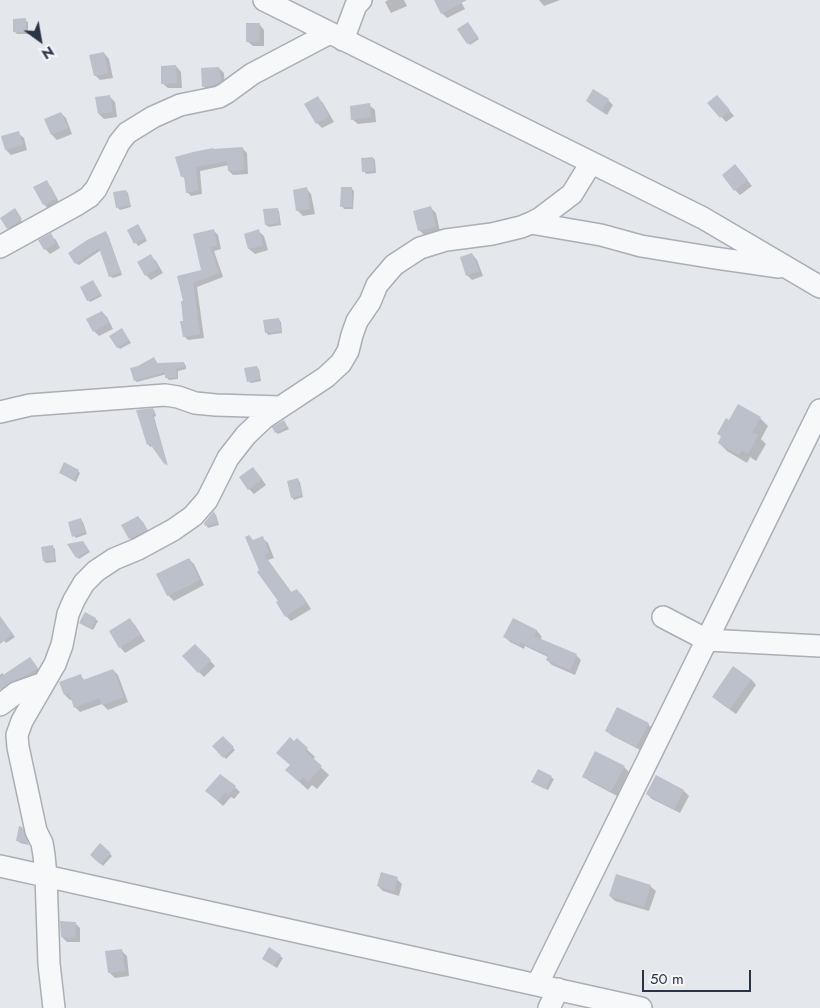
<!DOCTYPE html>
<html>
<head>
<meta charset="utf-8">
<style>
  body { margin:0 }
  #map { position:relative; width:820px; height:1008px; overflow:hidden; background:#e4e7ec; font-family:Jost,sans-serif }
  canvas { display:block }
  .north { position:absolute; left:15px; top:15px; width:50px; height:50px; -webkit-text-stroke:4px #f4f6f9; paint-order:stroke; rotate:148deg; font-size:14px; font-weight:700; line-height:20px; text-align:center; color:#2b3445 }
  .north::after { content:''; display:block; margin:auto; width:18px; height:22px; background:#2b3445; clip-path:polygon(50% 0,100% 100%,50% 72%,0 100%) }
  .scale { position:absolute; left:642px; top:970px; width:109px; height:22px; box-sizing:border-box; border:2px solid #2b3445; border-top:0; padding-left:6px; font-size:15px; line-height:18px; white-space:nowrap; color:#2b3445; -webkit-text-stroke:4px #f4f6f9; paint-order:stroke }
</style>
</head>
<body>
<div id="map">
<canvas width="820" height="1008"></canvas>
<div class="north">N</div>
<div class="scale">50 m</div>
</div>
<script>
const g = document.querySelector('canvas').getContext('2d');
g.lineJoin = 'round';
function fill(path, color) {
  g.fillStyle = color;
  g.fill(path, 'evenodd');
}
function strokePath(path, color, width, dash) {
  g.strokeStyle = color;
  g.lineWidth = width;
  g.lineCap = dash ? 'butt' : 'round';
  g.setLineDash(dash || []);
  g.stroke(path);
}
fill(new Path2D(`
  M388,0H404L407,6L391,13L385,2Z
  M440,0H460L465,9L447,18L442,13Z
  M539,0H560L544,6Z
  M25,20L28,22V34H17L15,32Z
  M259,24L264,30V46H253L247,41Z
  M470,26L479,39L470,45L468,43Z
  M104,53L109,59L113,78L100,80L95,75Z
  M176,66L181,72L182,88H168L162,83Z
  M219,68L224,73L225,87L208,91L203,86Z
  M110,97L115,102L117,117L104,119L99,114Z
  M318,98L323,103L334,122L322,128L317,123Z
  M608,100L613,105L607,115L593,106L587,101Z
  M722,102L734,116L726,122L709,103Z
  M369,105L375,110L376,122L358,124L352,119Z
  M61,113L66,118L72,134L57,140L52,135Z
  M18,133L24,138L27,150L11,155L6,150Z
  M243,149L247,153L248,174L233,175L229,171V165L200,171L202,194L191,196L187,192L186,180L182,176L214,150Z
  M373,158L375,160L376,173L366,174L364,171Z
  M740,171L752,186L740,195L735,190Z
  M46,182L51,187L60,204L49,210L44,204Z
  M306,188L311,194L315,214L303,216L298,211Z
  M351,188L354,191L353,209H344L342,206Z
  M126,191L128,193L131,207L120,210L118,208L114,193Z
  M431,208L436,213L440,232L424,235L419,230Z
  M277,209L279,211L281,225L269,227L266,225Z
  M16,212L23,223L11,230L8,228Z
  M138,225L147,241L138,246L128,230Z
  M214,231L218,235L221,249L214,251L223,277L197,287L204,338L188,340L184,336L185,302L178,277L203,271Z
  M258,231L264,236L268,250L255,254L249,249L245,235Z
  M105,233L108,235L122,275L113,278L110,276L101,250L79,265L76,263Z
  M50,235L56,240L60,248L50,254L45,249Z
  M472,254L477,260L483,276L472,280L467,275Z
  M150,256L156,261L163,273L151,280L146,275Z
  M93,282L102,296L90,302L88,300Z
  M102,312L107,317L113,329L99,336L94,331Z
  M279,320L281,322L282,333L268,335L266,332Z
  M124,332L131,343L120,349L118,347Z
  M154,358L158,364L184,363L186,366V369L178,371V379L169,380L167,378V374L137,382L135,380Z
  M256,367L259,369L261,381L251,383L248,381Z
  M153,410L155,412L156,416L154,417L168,466L153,446L150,447L148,444L138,411Z
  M760,418L768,426L761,439L766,444L756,461L750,457L747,463L727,451L719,443L722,437L718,433L730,421Z
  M284,421L289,429L278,434L276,432Z
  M78,471L80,473L76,482L60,473Z
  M258,474L266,485L254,494L249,489Z
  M298,480L300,482L303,497L294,500L292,497Z
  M214,513L216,515L219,525L208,528L205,523Z
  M138,517L143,522L151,536L135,544L130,538Z
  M80,519L83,522L87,534L76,538L74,536Z
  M262,538L268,543L274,558L268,560L292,593L297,590L302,595L311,609L291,621L286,616L280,601L261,570Z
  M85,545L90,552L79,559L77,557Z
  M52,547L55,549L56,562L46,563L44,561Z
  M189,559L194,564L204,585L174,601L168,595L158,574Z
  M0,618L15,637L6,643L0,635Z
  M95,619L98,621L93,630L83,625Z
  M130,620L135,625L145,641L125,653L120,647L110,632Z
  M513,620L537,631L542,637L540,640L576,655L581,660L575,675L552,665L547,660L548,657L525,646L524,649L510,642L505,637Z
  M195,645L215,666L204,677L183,656Z
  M30,658L41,673L4,693L0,688V675L2,673L5,676Z
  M113,670L118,675L128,702L108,710L102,704L80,712L75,707L72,699L70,700L65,695L80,675L85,681Z
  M751,679L756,685L736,714L719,702L714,697Z
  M648,724L653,729L642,751L611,735L606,730Z
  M223,738L235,750L226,759L214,746Z
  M297,740L315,757L313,760L329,775L317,789L312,785L308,790L295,778L294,743Z
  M624,767L629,772L617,796L589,781L584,776Z
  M538,770L554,779L548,790L535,784Z
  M656,776L684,791L689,796L680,813L652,799L647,794Z
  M235,787L240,792L234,799L231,797L223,806L212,796Z
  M22,828L24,830L29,845L20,843L18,841Z
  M101,845L112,856L103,866L92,855Z
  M397,879L402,884L399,896L383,891L378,886Z
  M650,886L656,891L649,911L615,901L610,896Z
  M75,923L80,928V942H67L62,937Z
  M269,949L283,958L277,968L266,961Z
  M121,950L127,956L129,976L115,978L109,972Z`), '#0003');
fill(new Path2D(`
  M434,0H467L441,14Z
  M26,18V32H13V19Z
  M468,22L478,37L467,44L457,29Z
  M246,23H260L259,42H246Z
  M104,52L108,73L94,76L89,55Z
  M176,65L177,83L161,84V66Z
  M219,67L221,81L215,85L202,87L201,68Z
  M593,89L609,99L602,111L586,101Z
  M110,95L113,112L98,114L95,97Z
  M717,95L730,110L720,118L707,103Z
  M318,96L329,116L316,124L304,104Z
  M370,103L371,117L351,120L350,106Z
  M61,112L68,128L51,135L44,119Z
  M19,131L23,145L5,150L1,136Z
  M243,147L244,170L228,171L227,161L196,167L198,190L186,193L184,176L181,177L175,157L193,152L213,148V149Z
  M373,157L374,171L362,172L361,158Z
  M735,164L748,180L734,191L722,175Z
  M47,180L56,199L43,205L33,187Z
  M307,187L310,209L296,211L293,190Z
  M341,187H352V207H340Z
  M126,190L130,205L116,208L113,192Z
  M431,206L436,227L418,231L413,211Z
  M15,208L22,219L7,229L0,218Z
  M278,208L279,223L265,225L263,209Z
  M138,224L146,238L134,244L127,230Z
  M214,229L217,245L210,247L219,273L193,283L200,334L183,337L180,321H183L181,301H183L177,276L201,270L193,234Z
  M259,229L263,245L248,249L244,234Z
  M106,231L121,272L109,277L99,248L75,264L68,253L87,240Z
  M51,233L56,243L44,250L38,240Z
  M472,253L479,271L466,276L460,257Z
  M151,254L158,268L145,276L137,262Z
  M93,280L101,294L87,301L80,287Z
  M102,311L109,323L93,332L86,319Z
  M279,318L281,331L265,333L263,320Z
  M122,328L129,340L117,348L109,336Z
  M154,357L157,363L184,362L185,367L176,369L177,378H165V372L134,381L130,368L138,366Z
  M257,366L260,379L247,382L244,368Z
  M738,404L761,417L752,432L758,435L748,454L742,450L739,455L718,443L721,436L717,434L726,418L729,420Z
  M153,408L155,414L152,415L167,463L165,465L150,444L147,445L136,410Z
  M284,420L287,427L275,433L272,427Z
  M64,462L79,470L74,480L59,473Z
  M253,467L262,479L248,490L239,477Z
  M298,478L302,495L291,498L287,481Z
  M214,511L217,523L205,526L204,523Z
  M138,516L147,530L129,539L121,525Z
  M81,518L85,532L72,537L68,522Z
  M249,535L253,540L263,536L269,553L264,555L291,592L297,589L306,603L285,617L276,602L278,601L257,572L259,570L245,537Z
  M83,541L89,550L76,558L67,544Z
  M53,545L55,560L43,561L41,547Z
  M189,558L200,580L167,596L156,574Z
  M85,612L96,618L91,629L79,623Z
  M0,616L13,634L0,644Z
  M130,618L140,635L119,648L109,631Z
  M513,618L537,630L534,636L577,654L570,670L546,660L548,655L520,642L519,645L503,637Z
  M195,644L211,660L198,673L182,656Z
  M30,657L38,668L25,676L9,683L0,689V677Z
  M733,666L751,679L730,709L712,697Z
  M113,669L124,697L102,705L99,698L74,708L69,693L64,695L59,682L81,674L83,680Z
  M617,707L649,723L636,747L605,731Z
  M223,736L234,747L223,758L212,746Z
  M290,737L294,741L297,738L308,748L305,751L322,766L308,782L303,777L299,782L285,770L290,765L276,753Z
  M595,751L625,766L611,791L582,777Z
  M538,769L552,776L545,789L531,782Z
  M220,774L236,786L228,795L225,792L218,801L205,791Z
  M656,775L684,790L674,809L646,794Z
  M19,826L22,827L28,843L16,841Z
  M100,843L111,853L100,864L90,855Z
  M381,872L398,877L394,891L377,886Z
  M616,874L651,885L644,907L609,896Z
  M60,921L76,922L75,938L61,937Z
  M269,947L281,955L274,966L262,959Z
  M122,949L125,971L108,973L105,951Z`), '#bbc0ca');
const minor = new Path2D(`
  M264,0L703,218L820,287
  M343,40L356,5L361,0
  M531,223L601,235L641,246L715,258L779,267
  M0,247L78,204L89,197L96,189L119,143L127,133L153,117L180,105L219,97L226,93L252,74L330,33
  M0,412L30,405L165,395L178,397L195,403L216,405L280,407
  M663,617L707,640L820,646
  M0,705L16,693L44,683
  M0,866L641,1008
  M537,985L820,410
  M54,1008L49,964L46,876L44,855L42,843L36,831L18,747L17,735L22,721L55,664L62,645L68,614L74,600L84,583L96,571L114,559L138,549L173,530L193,516L207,500L228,458L246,435L264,418L326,377L341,363L348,351L352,335L357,321L370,302L377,285L394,265L420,248L446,240L492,234L521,227L531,223L539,219L572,194L591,163
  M549,1008L558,989`);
strokePath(minor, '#a9aeb7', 24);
strokePath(minor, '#f7f8fa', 21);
</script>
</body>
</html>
